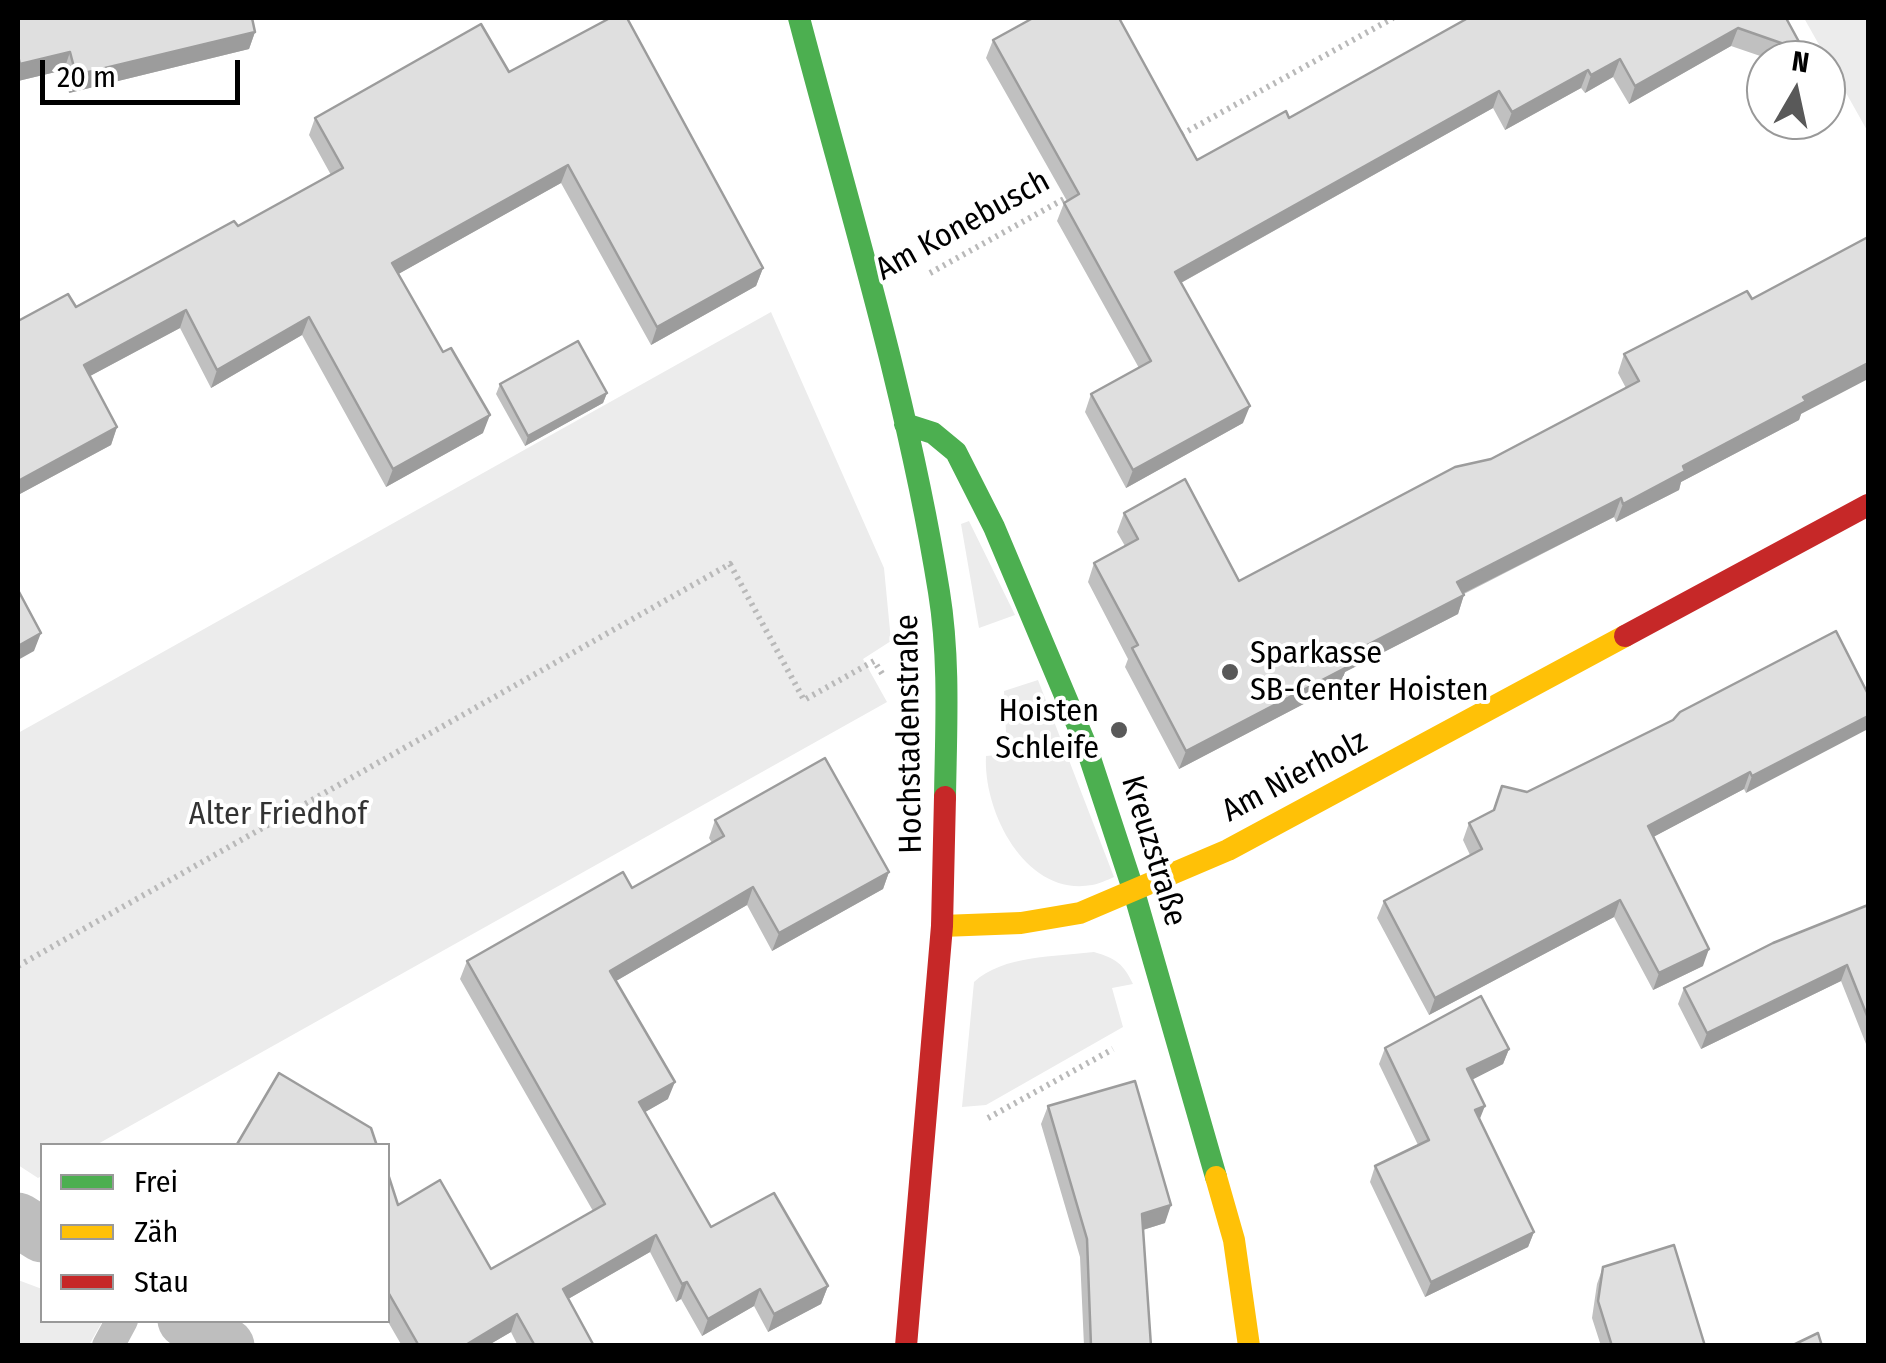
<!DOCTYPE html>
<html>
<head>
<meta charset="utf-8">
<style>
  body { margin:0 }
  #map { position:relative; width:1886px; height:1363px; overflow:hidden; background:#fff; font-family:"Fira Sans Condensed",sans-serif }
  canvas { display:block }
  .frame { position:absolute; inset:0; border:20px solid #000; pointer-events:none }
  .legend { position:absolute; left:40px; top:1143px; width:350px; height:180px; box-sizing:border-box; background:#fff; border:2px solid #999; margin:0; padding:12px 18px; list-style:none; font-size:30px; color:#000 }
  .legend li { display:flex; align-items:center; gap:20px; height:50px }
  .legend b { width:50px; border:2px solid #999 }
  .north { position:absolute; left:1746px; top:40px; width:100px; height:100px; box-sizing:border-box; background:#fff; border:2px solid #999; border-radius:50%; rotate:9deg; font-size:28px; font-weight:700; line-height:40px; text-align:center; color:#000 }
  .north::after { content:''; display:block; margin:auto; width:35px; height:45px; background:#595959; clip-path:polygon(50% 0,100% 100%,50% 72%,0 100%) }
  .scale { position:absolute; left:40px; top:60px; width:200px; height:45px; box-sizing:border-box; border:5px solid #000; border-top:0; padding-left:12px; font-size:30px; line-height:35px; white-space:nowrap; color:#000; -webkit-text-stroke:8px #fff; paint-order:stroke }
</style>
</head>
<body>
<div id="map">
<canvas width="1886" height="1363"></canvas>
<div class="frame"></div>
<ul class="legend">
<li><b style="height:12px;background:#4caf50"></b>Frei</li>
<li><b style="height:12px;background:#ffc107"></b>Zäh</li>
<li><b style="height:12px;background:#c62828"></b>Stau</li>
</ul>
<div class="north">N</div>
<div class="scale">20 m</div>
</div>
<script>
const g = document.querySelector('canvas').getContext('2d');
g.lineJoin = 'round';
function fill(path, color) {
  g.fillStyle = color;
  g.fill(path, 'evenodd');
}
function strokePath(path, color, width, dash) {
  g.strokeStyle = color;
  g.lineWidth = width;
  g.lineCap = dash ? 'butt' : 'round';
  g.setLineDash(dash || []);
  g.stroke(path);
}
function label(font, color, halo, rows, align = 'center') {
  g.font = font + ' "Fira Sans Condensed",sans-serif';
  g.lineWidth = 8;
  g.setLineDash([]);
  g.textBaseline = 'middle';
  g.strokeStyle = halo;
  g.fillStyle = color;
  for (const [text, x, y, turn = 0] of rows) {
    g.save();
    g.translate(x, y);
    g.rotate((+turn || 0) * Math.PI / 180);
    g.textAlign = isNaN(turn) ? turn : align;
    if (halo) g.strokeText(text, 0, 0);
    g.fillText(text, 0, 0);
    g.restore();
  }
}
fill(new Path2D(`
  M1804,18H1868V132Z
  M771,312L884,568L891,641L863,659L887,702L96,1145L42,1146V1176L38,1178L18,1165V733Z
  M969,521L1015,615L979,628L961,524Z
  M1038,680L1114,877C1107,880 1099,884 1092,885C1025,897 983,811 986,756L1007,754L1004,691Z
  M1094,952C1115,958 1124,964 1133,984L1112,988L1123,1027L986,1105L962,1107L974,982C1003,955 1055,957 1094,952Z
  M18,1280L42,1289V1320L102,1322L89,1345L18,1346Z`), '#ececec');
strokePath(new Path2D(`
  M1175,138L1393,18
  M930,273L1073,194
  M18,966L730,564L804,700L874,661L883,675
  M988,1118L1113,1049`), '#b9b9b9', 6, [2.5, 5]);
strokePath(new Path2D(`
  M108,1346L122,1320`), '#bebebe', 32);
strokePath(new Path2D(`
  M18,1220L42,1235
  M185,1320L227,1346`), '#bebebe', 55);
strokePath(new Path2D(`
  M799,18C849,208 908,398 939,592C950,660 946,729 945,797
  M905,424L933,433L956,452L994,527L1085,743L1134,892L1216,1177`), '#4caf50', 22);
strokePath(new Path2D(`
  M942,926L1021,923L1080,913L1228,850L1625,636
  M1216,1177L1234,1240L1249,1346`), '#ffc107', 22);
strokePath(new Path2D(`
  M1625,636L1868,505
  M906,1346L942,926L945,797`), '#c62828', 22);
fill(new Path2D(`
  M18,18H257L252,19L255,32L249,49L69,93L64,70L18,81Z
  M1786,18L1804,51L1800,60H1772L1731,46L1629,104L1613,77L1585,93L1581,88L1505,130L1493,108L1181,283L1243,423L1126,488L1085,412L1091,394L1139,368L1057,221L1064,203L1067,201L986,58L993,40L1197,160L1289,118Z
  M509,72L763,268L756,286L651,345L561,183L398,274L483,433L386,487L302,335L211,388L180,328L90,376L117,427L111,445L18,495V321L76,307L238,226L331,175L309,135L315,118Z
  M1624,354L1801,414L1799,420L1681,482L1679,490L1616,522L1614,517L1464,594L1458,614L1345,672L1340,685L1179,769L1125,667L1128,659L1088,582L1094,563L1125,546L1117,532L1124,513L1239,581L1491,459L1626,388L1618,373Z
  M500,384L607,393L603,403L525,446L496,394Z
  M1836,631L1746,793L1744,789L1653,837L1703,966L1653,990L1614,917L1429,1015L1377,918L1384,901L1470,855L1463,840L1469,823L1493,811L1502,786L1527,792L1673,720Z
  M715,820L889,872L883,889L772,951L747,905L616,981L668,1099L645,1112L711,1227L828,1286L821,1304L768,1332L754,1306L702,1336L681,1299L676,1302L650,1252L568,1299L594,1346H518L511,1332L487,1346H402L387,1320L388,1174L398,1205L491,1269L593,1211L460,979L467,961L632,888L712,843L709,838Z
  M1868,905V1049L1841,981L1701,1049L1678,1004L1684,988Z
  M1385,1048L1509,1049L1503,1064L1472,1079L1480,1120L1534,1232L1528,1247L1425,1297L1370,1182L1375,1166L1418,1145L1379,1064Z
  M1048,1106L1165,1223L1143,1230L1151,1346H1084L1080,1257L1041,1124Z
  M1603,1267L1705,1346H1601L1592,1318L1597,1284Z`), '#c0c0c0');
fill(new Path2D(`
  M1738,28L1731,46L1629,104L1635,86Z
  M255,32L249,49L69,93L76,75Z
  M70,52L64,70L18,81V70L20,64Z
  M1620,59L1613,77L1585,93L1591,75Z
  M1588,70L1581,88L1505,130L1512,112Z
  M1499,91L1493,108L1168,290L1175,272Z
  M568,165L561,183L386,281L392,263Z
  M763,268L756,286L651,345L657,327Z
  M186,310L180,328L77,383L84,365Z
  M309,317L302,335L211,388L217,370Z
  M1868,363V379L1801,414L1799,420L1681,482L1679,490L1616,522L1623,504L1683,466L1803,397Z
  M607,393L603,403L525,446L528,436Z
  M1250,406L1243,423L1126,488L1133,470Z
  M490,415L483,433L386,487L393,469Z
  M117,427L111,445L18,495V481Z
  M1621,498L1614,517L1450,600L1457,582Z
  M1464,595L1458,614L1345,672L1340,685L1179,769L1186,751L1342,658Z
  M41,633L34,651L18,660V646Z
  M1868,716V729L1746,793L1752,776Z
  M1750,772L1744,789L1642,843L1648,826Z
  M889,872L883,889L772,951L779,933Z
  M753,887L747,905L604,988L610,971Z
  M1620,900L1614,917L1429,1015L1435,998Z
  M1709,949L1703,966L1653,990L1659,973Z
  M1847,965L1841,981L1701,1049L1707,1033Z
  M1509,1049L1503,1064L1462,1085L1467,1069Z
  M675,1082L668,1099L633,1119L639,1102Z
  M1485,1106L1479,1121L1475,1110Z
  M1171,1205L1165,1223L1136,1232L1142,1214Z
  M1534,1232L1528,1247L1425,1297L1431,1282Z
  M656,1235L650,1252L556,1306L563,1289Z
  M687,1282L681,1299L676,1302L682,1284Z
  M828,1286L821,1304L768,1332L774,1314Z
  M760,1289L754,1306L702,1336L708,1319Z
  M517,1314L511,1332L487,1346H464Z`), '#9c9c9c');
const building = new Path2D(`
  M18,18H252L255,32L76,75L70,52L20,64L18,56Z
  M610,18H627L763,268L657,327L568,165L392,263L443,352L451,348L490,415L393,469L309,317L217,370L186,310L84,365L117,427L18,481V321L68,294L76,307L234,221L238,226L343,168L315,118L481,24L509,72Z
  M1033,18H1119L1197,160L1286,111L1289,118L1468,18H1786L1804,51L1738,28L1635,86L1620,59L1591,75L1588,70L1512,112L1499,91L1175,272L1250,406L1133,470L1091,394L1151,361L1064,203L1079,194L993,40Z
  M1868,237V363L1803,397L1806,401L1683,466L1685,471L1623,504L1621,498L1457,582L1464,595L1342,658L1347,667L1186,751L1132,648L1138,645L1094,563L1138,539L1124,513L1185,479L1239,581L1455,467L1491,459L1639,381L1624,354L1747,291L1752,299Z
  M578,341L607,393L528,436L500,384Z
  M18,590L41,633L18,646Z
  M1836,631L1868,694V716L1752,776L1750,772L1648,826L1709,949L1659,973L1620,900L1435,998L1384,901L1482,849L1469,823L1494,810L1502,786L1527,792L1673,720L1680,712Z
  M825,758L889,872L779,933L753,887L610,971L675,1082L639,1102L711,1227L774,1193L828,1286L774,1314L760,1289L708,1319L687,1282L682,1284L656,1235L563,1289L594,1346H535L517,1314L464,1346H419L388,1292V1174L398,1205L440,1180L491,1269L605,1204L467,961L623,872L632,888L724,836L715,820Z
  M1868,905V1018L1847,965L1707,1033L1684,988L1773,943Z
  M1481,996L1509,1049L1467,1069L1485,1106L1475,1110L1534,1232L1431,1282L1375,1166L1429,1140L1385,1048Z
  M279,1073L371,1128L377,1146H236Z
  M1135,1081L1171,1205L1142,1214L1151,1346H1091L1087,1239L1048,1106Z
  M1674,1245L1705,1346H1612L1598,1301L1603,1267Z
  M1818,1333L1822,1346H1791Z`);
fill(building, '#dfdfdf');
strokePath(building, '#9c9c9c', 2.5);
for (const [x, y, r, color] of [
  [1230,672,10,"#595959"],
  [1119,730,10,"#595959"]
]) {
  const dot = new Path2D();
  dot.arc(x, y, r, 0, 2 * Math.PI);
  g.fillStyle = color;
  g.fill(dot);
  strokePath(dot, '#fff', 4);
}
label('32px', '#000', '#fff', [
  ["Am Konebusch",963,226,-29],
  ["Hochstadenstraße",910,734,-91],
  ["Am Nierholz",1295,777,-28],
  ["Kreuzstraße",1153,851,73]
]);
label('32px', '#000', '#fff', [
  ["Sparkasse",1250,654],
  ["SB-Center Hoisten",1250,691],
  ["Hoisten",1099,712,"right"],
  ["Schleife",1099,749,"right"]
], 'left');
label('32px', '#333', '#fff', [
  ["Alter Friedhof",278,815]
]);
</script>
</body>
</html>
